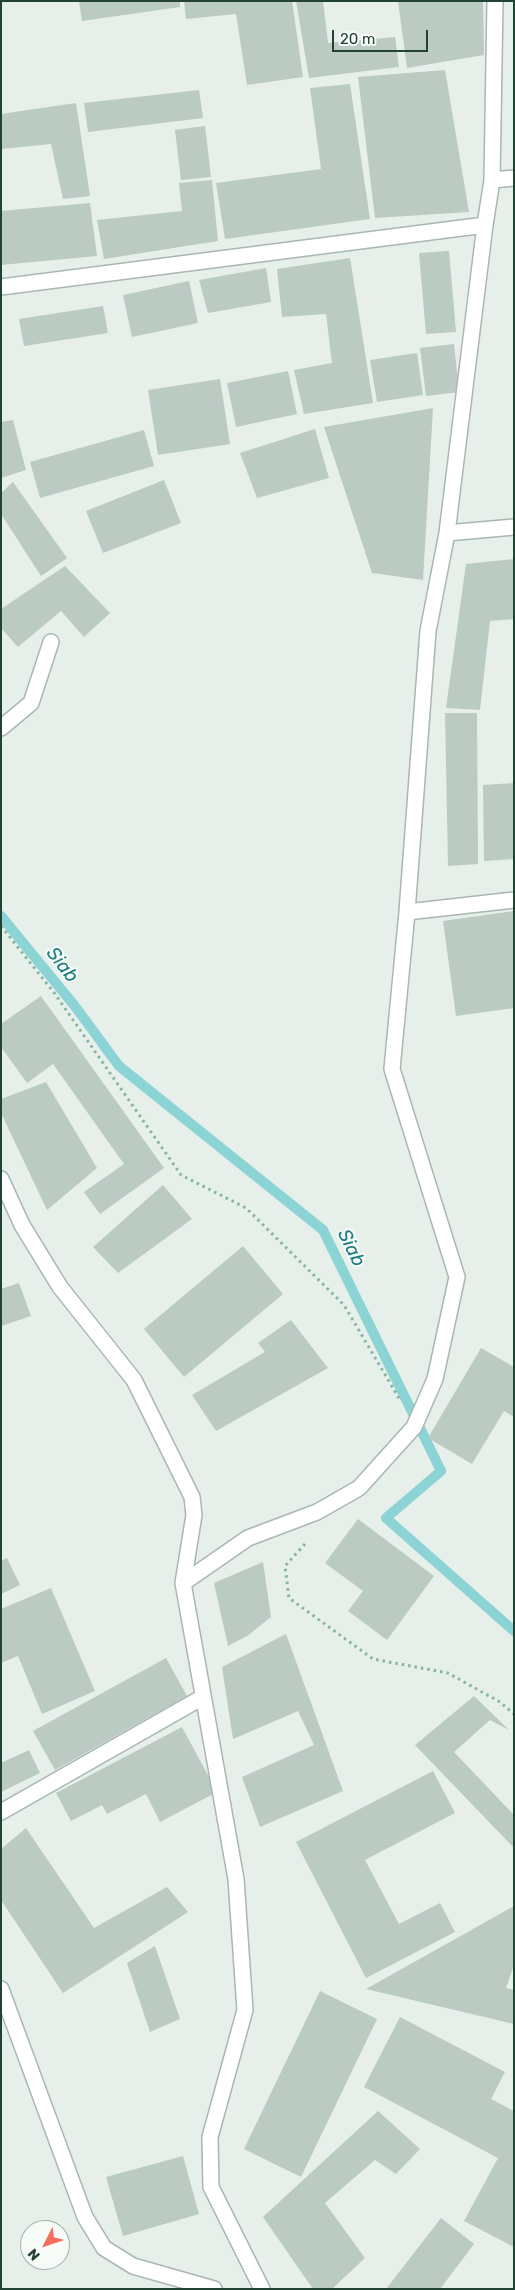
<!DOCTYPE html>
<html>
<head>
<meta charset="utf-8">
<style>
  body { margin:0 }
  #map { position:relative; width:515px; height:2290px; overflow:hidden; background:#e6efea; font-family:Rubik,sans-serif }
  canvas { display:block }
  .frame { position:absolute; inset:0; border:2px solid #234236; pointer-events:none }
  .north { position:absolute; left:20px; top:2220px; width:50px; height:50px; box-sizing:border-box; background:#f7fbf8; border:1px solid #a2b1aa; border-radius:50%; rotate:229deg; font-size:14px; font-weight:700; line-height:20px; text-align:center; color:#234236 }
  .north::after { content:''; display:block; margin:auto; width:18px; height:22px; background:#f76f5c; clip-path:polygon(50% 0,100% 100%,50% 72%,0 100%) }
  .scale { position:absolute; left:332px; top:30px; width:96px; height:22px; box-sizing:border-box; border:2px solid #234236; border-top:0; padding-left:6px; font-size:15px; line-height:18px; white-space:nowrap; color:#234236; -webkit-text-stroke:4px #f7fbf8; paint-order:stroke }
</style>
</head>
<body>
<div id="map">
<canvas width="515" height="2290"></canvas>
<div class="frame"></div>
<div class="north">N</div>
<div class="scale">20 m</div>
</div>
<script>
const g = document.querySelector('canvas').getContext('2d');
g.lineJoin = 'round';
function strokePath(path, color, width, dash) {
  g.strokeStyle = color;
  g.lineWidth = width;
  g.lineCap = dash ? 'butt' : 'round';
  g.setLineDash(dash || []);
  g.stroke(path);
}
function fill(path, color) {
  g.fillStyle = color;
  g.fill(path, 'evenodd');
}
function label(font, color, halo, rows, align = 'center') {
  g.font = font + ' Rubik,sans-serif';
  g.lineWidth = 4;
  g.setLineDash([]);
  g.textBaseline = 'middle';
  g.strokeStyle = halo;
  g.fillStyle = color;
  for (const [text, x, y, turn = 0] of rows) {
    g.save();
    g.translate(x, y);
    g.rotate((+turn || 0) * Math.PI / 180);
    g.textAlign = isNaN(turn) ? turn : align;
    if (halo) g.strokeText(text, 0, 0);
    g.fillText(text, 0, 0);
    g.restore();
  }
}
strokePath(new Path2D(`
  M1,916L74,1005L119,1066L323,1230L441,1471L386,1518L514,1631`), '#8cd3d5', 10);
fill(new Path2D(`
  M79,1H180V7L82,21Z
  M184,1H292L303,77L247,85L236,14L186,19Z
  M296,1H323L328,43L395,37L399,67L309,78Z
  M398,1H483L484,55L407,68Z
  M445,70L469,212L375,218L358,77Z
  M350,84L370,219L225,239L216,183L321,169L310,88Z
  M199,90L203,118L88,132L84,103Z
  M76,103L90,196L63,199L51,144L1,149V114Z
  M205,126L211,177L181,180L175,130Z
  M212,180L218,241L104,259L97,220L182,211L179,183Z
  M90,203L97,256L1,265V211Z
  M449,251L456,332L426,334L419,253Z
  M350,258L373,403L304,414L294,370L332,363L326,314L282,317L277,269Z
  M266,268L271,302L208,313L199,280Z
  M189,281L198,323L132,337L123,295Z
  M103,306L108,333L24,346L19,319Z
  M454,344L459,392L426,396L420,348Z
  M417,353L423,395L377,402L370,360Z
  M288,371L297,414L236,427L227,383Z
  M220,379L230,444L158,455L148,390Z
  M433,408L423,580L372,573L324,427Z
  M13,420L26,470L1,478V422Z
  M315,429L329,478L257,498L240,453Z
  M144,430L154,466L40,498L30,462Z
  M164,480L181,523L103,553L86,511Z
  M13,482L67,558L41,576L1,514V493Z
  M514,559V619L490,621L480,710L446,708L466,564Z
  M65,566L110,613L84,637L61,611L18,647L1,628V609Z
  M445,713H477L478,864L448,866Z
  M514,783V859L484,861L483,785Z
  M514,911V1008L456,1016L443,921Z
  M41,996L164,1168L100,1214L84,1192L124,1164L53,1064L27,1083L1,1047V1024Z
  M46,1082L97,1168L47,1210L1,1113V1099Z
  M163,1185L192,1219L118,1273L93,1247Z
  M243,1246L283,1294L184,1377L144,1329Z
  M19,1283L31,1316L1,1326V1289Z
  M291,1320L328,1368L216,1431L192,1395L265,1352L258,1343Z
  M481,1348L514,1367V1417L504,1411L472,1464L428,1438Z
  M358,1519L434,1576L387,1640L348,1611L363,1591L325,1563Z
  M7,1558L20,1585L1,1594V1561Z
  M263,1562L271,1617L247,1636L228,1646L214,1583Z
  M51,1588L95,1691L42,1714L18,1656L1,1663V1609Z
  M286,1634L343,1791L260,1827L242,1777L314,1745L298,1711L233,1739L222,1667Z
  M166,1658L187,1696L55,1770L33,1731Z
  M474,1696L509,1730L490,1720L454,1752L514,1815V1848L415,1745Z
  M182,1727L217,1792L160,1822L146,1794L107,1814L102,1805L71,1821L56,1793Z
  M29,1750L40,1773L1,1792V1763Z
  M433,1771L455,1813L365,1860L399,1924L440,1903L455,1932L366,1978L296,1842Z
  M26,1828L94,1928L167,1887L188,1912L63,1993L1,1900V1849Z
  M514,1906V1965L506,1988L514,1990V2024L366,1989Z
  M155,1946L180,2019L150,2032L127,1963Z
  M320,1991L377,2019L301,2177L244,2149Z
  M400,2017L505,2072L491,2099L514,2111V2247L464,2221L498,2158L364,2087Z
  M378,2111L420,2149L396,2174L375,2160L325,2203L365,2258L332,2289H313L263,2217Z
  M183,2156L199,2214L123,2236L106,2177Z
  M441,2218L474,2244L440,2289H386Z`), '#bbcac2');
const street = new Path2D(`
  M495,1L492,180L485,225L447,533L428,631L407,912L514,900
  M492,180L514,178
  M1,287L485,225
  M447,533L514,527
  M1,728L31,703L51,642
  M1,1179L22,1225L60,1287L134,1380L192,1497L194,1515L183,1583L236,1879L245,2010L210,2137L211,2187L262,2289
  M183,1583L248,1538L317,1512L359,1488L414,1427L435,1379L457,1277L392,1069L407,912
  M1,1812L203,1697
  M1,1989L85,2217L104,2248L133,2266L214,2289`);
strokePath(street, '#a8b8b0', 18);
strokePath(new Path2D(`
  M1,926L55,994L181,1175L246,1208L344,1305L400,1400
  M305,1544L285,1566L289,1598L373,1659L448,1673L500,1702L514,1714`), '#85b49f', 3, [2.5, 4]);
strokePath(street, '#fff', 15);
label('italic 19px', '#1a7d82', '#f7fbf8', [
  ["Siab",62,965,52],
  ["Siab",351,1248,64]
]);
</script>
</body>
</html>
